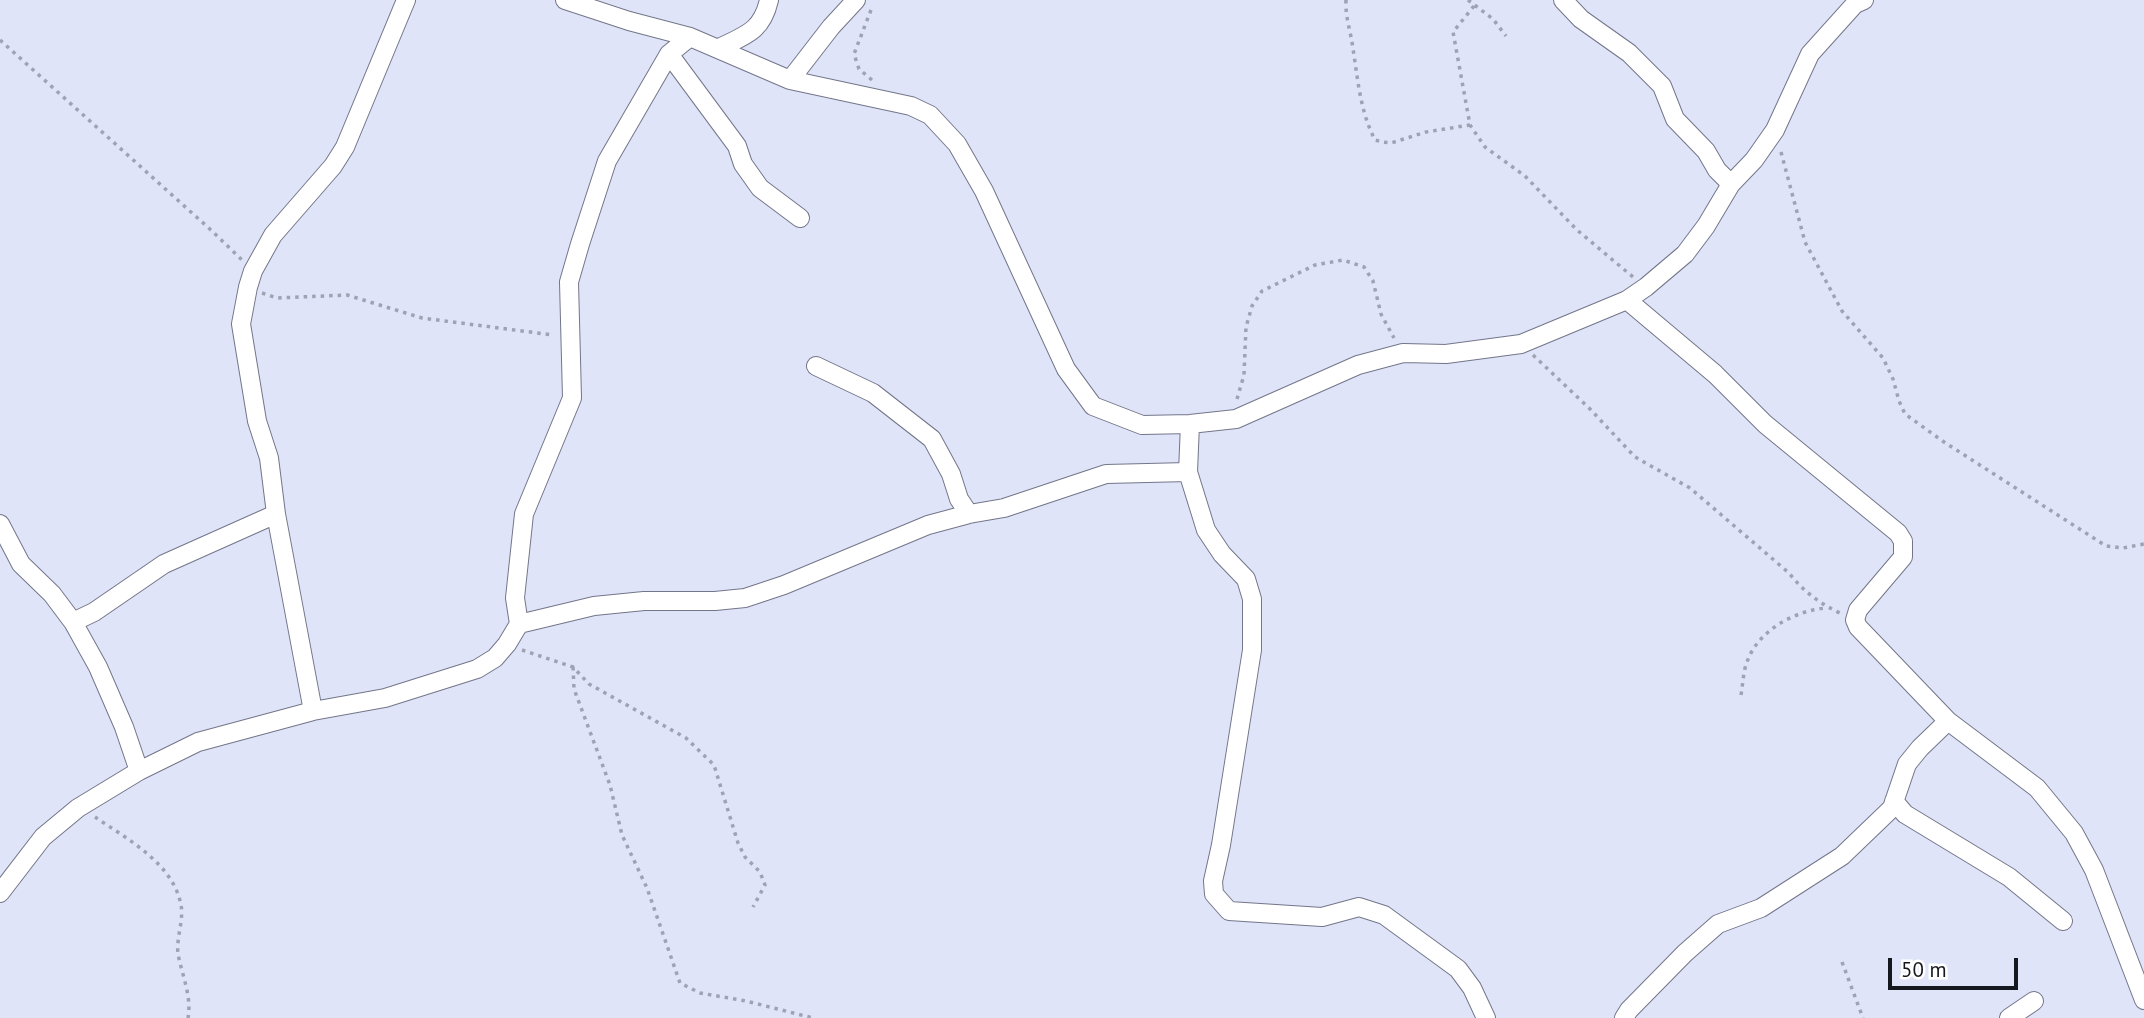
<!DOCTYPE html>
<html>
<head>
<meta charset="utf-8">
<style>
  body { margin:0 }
  #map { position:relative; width:2144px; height:1018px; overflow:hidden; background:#e0e4f9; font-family:"PT Sans",sans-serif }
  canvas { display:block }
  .scale { position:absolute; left:1888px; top:958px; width:130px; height:32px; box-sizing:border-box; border:4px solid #16181f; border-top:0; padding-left:9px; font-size:21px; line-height:24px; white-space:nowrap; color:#16181f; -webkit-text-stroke:5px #fff; paint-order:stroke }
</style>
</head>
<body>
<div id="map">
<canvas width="2144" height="1018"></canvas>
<div class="scale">50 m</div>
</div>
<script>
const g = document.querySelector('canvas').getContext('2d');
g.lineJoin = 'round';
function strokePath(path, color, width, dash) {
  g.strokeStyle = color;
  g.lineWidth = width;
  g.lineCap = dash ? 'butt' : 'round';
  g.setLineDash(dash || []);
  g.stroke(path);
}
const minor = new Path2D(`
  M565,0L629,21L690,37L790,80L911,106L930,115L957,144L984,191L1066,369L1093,406L1142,425L1190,424L1236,419L1358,365L1403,353L1446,354L1521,344L1627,300L1646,287L1685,254L1706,226L1731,184L1754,160L1775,130L1810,54L1855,4L1864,0
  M1563,0L1581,19L1629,53L1662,86L1675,119L1706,151L1717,170L1731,184
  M719,48C746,35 762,31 769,0
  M669,54L737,146L743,164L760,188L800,218
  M790,80L831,27L856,0
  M1627,300L1715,374L1765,424L1898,533L1903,541V557L1858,610L1855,620L1858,627L1948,721L2037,788L2074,833L2094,870L2144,1000
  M816,366L873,393L932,439L951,474L959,499L969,514
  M1190,424L1188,472L1206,530L1222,554L1246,579L1252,599V650L1221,845L1213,881L1214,894L1229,911L1322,917L1359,907L1384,915L1458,969L1472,988L1486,1018
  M0,524L21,564L52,594L73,622L98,667L124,727L139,771
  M73,622L94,612L164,564L276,514
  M519,624L594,606L644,601H715L745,598L784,585L928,525L969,514L1004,508L1106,474L1188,472
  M313,711L276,514L269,458L257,421L241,324L248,287L253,271L273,235L333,166L345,147L406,0
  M1894,801L1905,814L2009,877L2063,921
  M0,893L43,837L78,808L139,771L198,742L313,711L385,698L477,669L495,658L507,644L519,624L515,598L524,514L572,398L569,282L580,244L607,161L669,54L690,37
  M1624,1018L1629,1010L1685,953L1718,924L1761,908L1842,856L1892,808L1907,764L1920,748L1948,721
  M2009,1018L2034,1001`);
strokePath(minor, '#737689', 20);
strokePath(new Path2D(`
  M1346,0C1345,17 1351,32 1353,49C1358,80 1360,111 1375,140L1382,142L1391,143L1426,132L1470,125
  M1468,0L1493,19L1506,36
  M1474,6L1453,32L1470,125L1485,147L1525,176L1577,230L1633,277
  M871,10L854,54L859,69L872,80
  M0,40L212,231L242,260
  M1781,152L1805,242L1842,311L1883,358L1893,379L1899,401L1905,414L1944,442L2106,546L2123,548L2144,544
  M262,293L277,298L347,295L422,318L553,335
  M1533,355L1590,409L1635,457L1690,488L1789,573C1803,591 1820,604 1842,614
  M1237,399L1244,375L1246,327L1252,306L1262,291L1315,265L1343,260L1364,267L1373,281L1381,314L1394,338
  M522,650L573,667L589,684L686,738L714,765L738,843L745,857L760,872L765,885L753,907
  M573,667L574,689L610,785L622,835L647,888L680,983L700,993L746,1001L813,1018
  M1741,695C1743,684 1743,672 1747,662C1758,630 1796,610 1827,608
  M95,817C127,839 173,863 181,905C184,920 176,938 178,954C182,975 192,997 188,1018
  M1842,962L1863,1018`), '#9fa2b3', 3.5, [3.5, 5]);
strokePath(minor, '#fff', 18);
</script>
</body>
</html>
